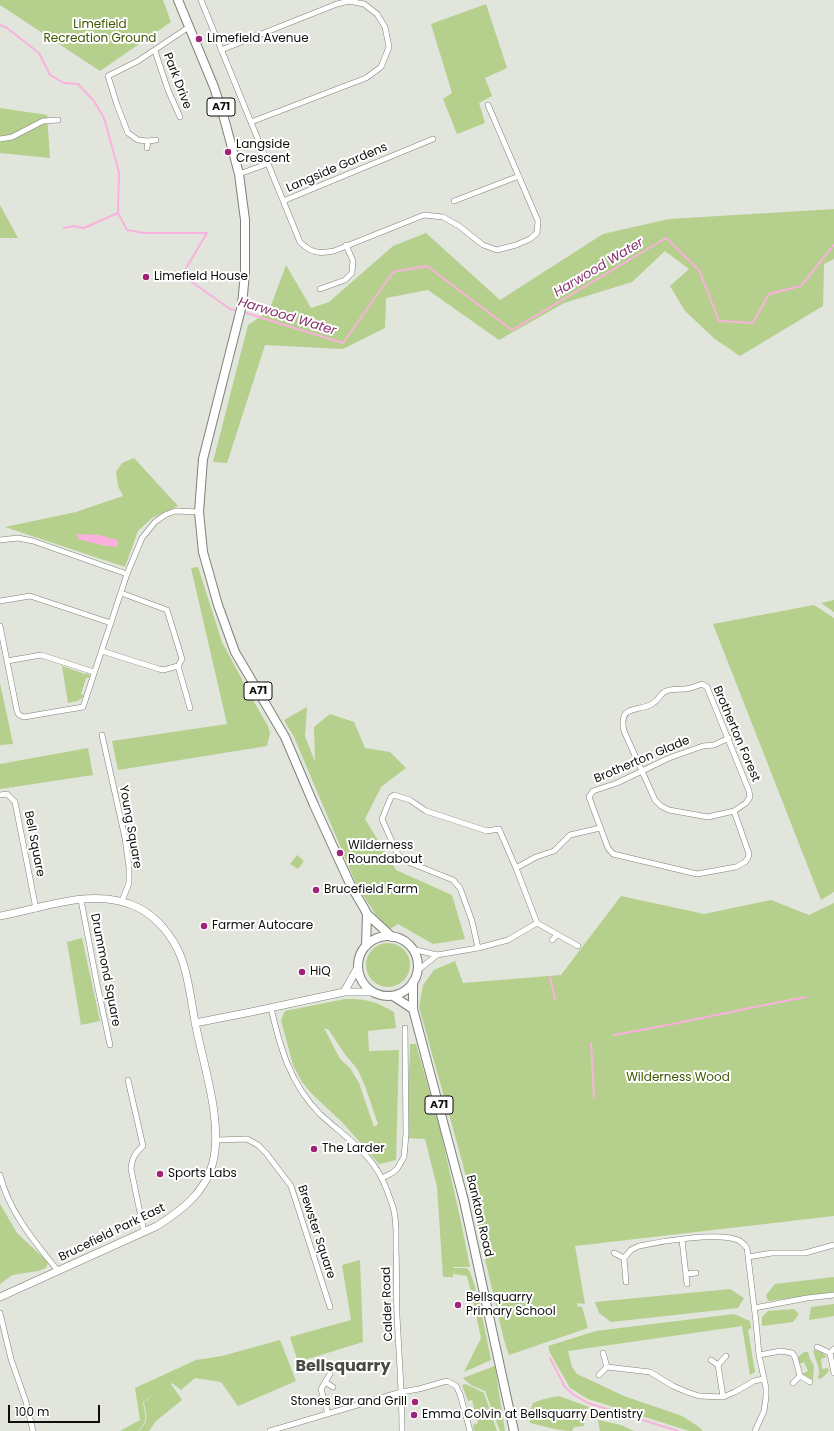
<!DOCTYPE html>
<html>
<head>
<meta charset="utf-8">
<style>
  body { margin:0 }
  #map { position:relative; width:834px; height:1431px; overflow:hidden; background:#e1e5db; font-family:Poppins,sans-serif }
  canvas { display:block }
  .scale { position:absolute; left:8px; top:1405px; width:92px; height:18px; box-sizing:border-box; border:2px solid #0e0f0c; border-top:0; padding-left:5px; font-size:12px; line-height:14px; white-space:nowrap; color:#0e0f0c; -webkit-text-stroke:3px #fff; paint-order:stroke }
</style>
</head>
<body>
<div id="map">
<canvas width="834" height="1431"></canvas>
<div class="scale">100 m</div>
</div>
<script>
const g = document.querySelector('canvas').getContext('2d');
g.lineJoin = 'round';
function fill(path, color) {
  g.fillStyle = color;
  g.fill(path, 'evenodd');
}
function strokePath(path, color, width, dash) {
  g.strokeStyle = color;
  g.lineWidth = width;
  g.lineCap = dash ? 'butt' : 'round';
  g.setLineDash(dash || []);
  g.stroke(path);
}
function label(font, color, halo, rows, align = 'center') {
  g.font = font + ' Poppins,sans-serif';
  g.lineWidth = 4;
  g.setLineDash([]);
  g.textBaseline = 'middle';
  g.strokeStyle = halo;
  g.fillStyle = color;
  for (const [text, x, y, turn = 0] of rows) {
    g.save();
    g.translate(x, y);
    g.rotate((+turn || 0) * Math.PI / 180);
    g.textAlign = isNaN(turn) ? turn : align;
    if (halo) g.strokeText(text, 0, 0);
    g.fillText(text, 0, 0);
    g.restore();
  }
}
fill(new Path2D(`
  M0,0H163L171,22L100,71L0,5Z
  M486,4L507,68L485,78L492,96L479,103L485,123L457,134L443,99L452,93L431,24Z
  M0,108L47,115L50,158L0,153Z
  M0,205L18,238H0Z
  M834,209V259L824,264L823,306L740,356L715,339L685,311L670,286L689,269L665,251L632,282L564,303L499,340L428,290L386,298L385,328L343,349L265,345L227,463L213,462L248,325L269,311L286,265L311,308L329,302L393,246L426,233L500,300L603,234L669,219Z
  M134,458L178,506L152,518L138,531L125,567L5,527L76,512L123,496L118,486L116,472L122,463Z
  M198,567L222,642L254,702L268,726L270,733L267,746L118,770L112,741L227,724L191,568Z
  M834,600V612L821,603Z
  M814,605L834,618V892L821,900L713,624Z
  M62,666L85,674L88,673L90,677L86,678L81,694L84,696L78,701L68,703Z
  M0,683L13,744L0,745Z
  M307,707L305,736L315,762L314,727L330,714L354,722L365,748L390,752L406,768L381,787L365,819L396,870L452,895L465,939L433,944L398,924L390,929L376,915L357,886L294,737L284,720Z
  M88,748L93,775L0,789V764Z
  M297,855L304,861L298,869L290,864Z
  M621,896L704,914L771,900L809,915L834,903V1216L575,1246L585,1304L577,1303V1306L582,1307L588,1328L509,1355L504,1340L462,1161L419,1007L423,985L434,970L455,961L463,983L561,975Z
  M82,938L100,1021L81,1025L67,942Z
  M366 965a22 22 0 1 1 44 0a22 22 0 1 1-44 0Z
  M345,999C368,999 374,1001 394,1012L396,1028L368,1031L369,1051L399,1050L396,1160L379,1164L343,1123L312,1094L302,1082L293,1065L281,1020L285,1011ZM324,1028L329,1030L344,1053L358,1070L365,1086L378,1124L374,1127L359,1083L350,1068L340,1059Z
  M410,1044H416L440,1129L461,1222L470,1267H453V1268H467L470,1272L476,1290L471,1292L467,1276L454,1274V1269L453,1277H443L437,1187L425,1139L407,1138Z
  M0,1204L17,1233L48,1262L46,1268L38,1271L12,1275L0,1284Z
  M360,1260L363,1342L298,1362L290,1337L351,1320L342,1265Z
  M834,1277V1292L768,1301L766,1295L775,1284Z
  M730,1289L744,1298L738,1308L611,1322L599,1313L595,1302Z
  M478,1295L491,1360L464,1372L481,1338L472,1296Z
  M834,1304V1316L809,1320L811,1307Z
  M794,1309L799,1314L793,1322L762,1326V1317L768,1311Z
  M734,1314L750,1321L751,1328L748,1330L755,1372L750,1375L742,1326L568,1351L572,1367L577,1374L624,1396L682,1416L699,1427L703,1431H689L588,1399L570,1388L550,1353L548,1346L596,1331Z
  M280,1340L296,1381L238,1406L221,1382L195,1378L181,1390L172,1383L171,1384L182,1400L156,1421L149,1431H139C150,1420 146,1416 144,1402L158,1391L143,1402C145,1417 149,1420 138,1431H120L140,1420L135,1388L196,1360L222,1356Z
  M813,1350L820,1351L827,1357L821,1359L822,1369L828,1368L829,1371L822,1378L818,1379C818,1377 819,1375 819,1373C820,1367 814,1357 813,1350Z
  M804,1352H808L810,1359L814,1366L813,1380L802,1374L808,1371L804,1362L798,1365V1357Z
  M495,1366L505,1431H500L485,1391L471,1385L463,1378Z
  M466,1384L484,1393L497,1431H474L473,1425L478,1423L472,1400L468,1401L462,1385Z
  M399,1396L400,1405L388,1402L386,1399Z
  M559,1396L589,1407L585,1414L584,1426L574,1427L572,1431C558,1431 544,1426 530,1423L529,1414L533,1403L544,1399Z
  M598,1420L621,1425L634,1431H600Z`), '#b5cf8c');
fill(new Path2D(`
  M77,534L99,535L117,540L118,547L101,545L78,539Z`), '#fab1de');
strokePath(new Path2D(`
  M0,25L7,28L39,53L50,75L64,83L78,84L94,101L104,118L119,172L118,213L127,230L144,233H207L182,275L230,309L239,311
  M64,228L74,226L84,228L118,213
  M243,312L343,343L393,272L427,266L512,330L666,238L699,270L719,321L753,323L769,294L801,286L834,245
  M550,977L555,999
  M614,1035C678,1024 742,1009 806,997
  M591,1043L594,1097
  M550,1358L565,1387L574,1395L588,1403L678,1431`), '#fab1de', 2);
const street = new Path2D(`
  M201,0L300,242C311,253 319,254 334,251L424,215L443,217L459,226L483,245L497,250L516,245L530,239L537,233L538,221L488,105
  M221,50L337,4L349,1L364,4L377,14L385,27L389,47L381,67L366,78L251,122
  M155,51L168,90L180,117
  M0,139L12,137L43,121L58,120
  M156,140L148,141L138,140L128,133L117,105L108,76L138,61L189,27
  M147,148L148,141
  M239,174L267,164
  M283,201L433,139
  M454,201L519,176
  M320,289L345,280L352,273L353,261L346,245
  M0,540L18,538L33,541L127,574
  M0,601L30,596L111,623
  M0,626L17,711L19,715L24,717L83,707L127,574L142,538L155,522L165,515L175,511L199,512
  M102,651L159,669L163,670L178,666L182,659L167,610L121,593
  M7,661L41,655L94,672
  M178,666L190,708
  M702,684L707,687L749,791L750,797L746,803L734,811L708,817L669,810L661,806L655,800L624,731C618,704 638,712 652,704C657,701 659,697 663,693C670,688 676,690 684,689C690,689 696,686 702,684Z
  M102,735L125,838L129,867V883L122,901
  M729,738L714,745L703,746L669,758L617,783L593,791L589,797L608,848L613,854L697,874L736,867L745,862L748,858L749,854L734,811
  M0,795L7,794L15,802L36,909
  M516,868L536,857L554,851L570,835L600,828
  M81,900L97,984L110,1045
  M537,923L578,946
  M552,940L557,935
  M412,949L437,955L478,948L508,940L537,923L516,868L499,829L487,831L426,811L410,800L394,795L391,797L382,819L397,853L403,860L453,880L460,888L472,921L478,948
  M417,971L437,955
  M271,1008C280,1047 290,1084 320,1114C341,1134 369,1151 382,1179C386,1187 390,1198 393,1207C397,1220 396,1235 396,1249C397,1271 396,1294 397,1316C399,1354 402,1393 402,1431
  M128,1080L143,1146C135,1153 132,1158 131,1169L144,1232
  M217,1140L247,1139L258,1145L266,1153L291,1186L330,1307
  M0,1175C9,1212 35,1242 58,1271
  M382,1178L392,1173L397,1169L404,1157L406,1134L405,1028
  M682,1240L687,1284
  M614,1253L624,1258
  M748,1257L772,1253H805L834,1245
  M687,1274L696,1273
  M626,1282L624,1258L631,1250L639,1246C662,1241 717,1232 738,1240C742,1242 744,1244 747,1248L756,1322L759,1355L766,1388V1397L764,1411L755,1431
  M754,1308L807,1298L834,1295
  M0,1313L11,1359L26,1402L33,1431
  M817,1347L830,1353
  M834,1349L830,1353L834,1373
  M603,1353L607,1367
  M759,1355L781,1351L792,1353L795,1357L800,1376L810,1382
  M711,1360L718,1365L723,1397
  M718,1365L726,1356
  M599,1375L607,1367L650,1372L673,1386L687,1392L699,1396L723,1397L735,1392L754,1381L763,1379
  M325,1382L333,1387
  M793,1383L800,1376
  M328,1414L321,1389L330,1374
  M270,1431L401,1392L419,1389L447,1381L456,1386L460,1394L470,1431`);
const secondary = new Path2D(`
  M0,916C45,908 95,886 139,908C158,918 173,937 181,957C189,978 191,1001 195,1022C203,1064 223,1121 213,1162C206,1192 182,1210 157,1226L0,1297
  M344,992L358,967
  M195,1023L251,1012L344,992H372`);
const primary = new Path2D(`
  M178,0L214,87L224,118L239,174L245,220V273L242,305L203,459L199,512L203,552L218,605L235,652L285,737L314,805L351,886L364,908L367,914L392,937
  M358 966a30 30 0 1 1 60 0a30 30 0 1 1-60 0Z
  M366,946L367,914
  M413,982V1009L464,1201L514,1431
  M393,996L413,1009`);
strokePath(street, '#7e8279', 6);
strokePath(secondary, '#7e8279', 8);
strokePath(primary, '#7e8279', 10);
strokePath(street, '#fff', 5);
strokePath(secondary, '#fff', 7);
strokePath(primary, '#fff', 8);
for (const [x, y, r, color] of [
  [199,39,4,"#9d237b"],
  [228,152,4,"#9d237b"],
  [146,277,4,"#9d237b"],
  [340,853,4,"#9d237b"],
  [316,890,4,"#9d237b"],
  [204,926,4,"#9d237b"],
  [302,972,4,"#9d237b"],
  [314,1149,4,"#9d237b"],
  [160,1174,4,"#9d237b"],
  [458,1305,4,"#9d237b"],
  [415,1402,4,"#9d237b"],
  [414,1415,4,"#9d237b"]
]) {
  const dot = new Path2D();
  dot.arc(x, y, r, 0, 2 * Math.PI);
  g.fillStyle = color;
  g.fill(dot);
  strokePath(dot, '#fff', 1.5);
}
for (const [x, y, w] of [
  [221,107,28],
  [258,691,28],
  [439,1105,28]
]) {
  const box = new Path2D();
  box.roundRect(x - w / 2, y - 9, w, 18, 3);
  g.fillStyle = '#fff';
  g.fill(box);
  strokePath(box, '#0e0f0c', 1);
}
label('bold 11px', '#0e0f0c', null, [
  ["A71",221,107],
  ["A71",258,691],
  ["A71",439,1105]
]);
label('12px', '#405701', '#fff', [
  ["Limefield",100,25],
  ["Recreation Ground",100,39],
  ["Wilderness Wood",678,1078]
]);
label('12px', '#0e0f0c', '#fff', [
  ["Limefield Avenue",207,39],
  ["Langside",236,145],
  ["Crescent",236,159],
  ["Limefield House",154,277],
  ["Wilderness",348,846],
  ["Roundabout",348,860],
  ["Brucefield Farm",324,890],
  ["Farmer Autocare",212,926],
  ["HiQ",310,972],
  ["The Larder",322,1149],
  ["Sports Labs",168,1174],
  ["Bellsquarry",466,1298],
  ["Primary School",466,1312],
  ["Stones Bar and Grill",407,1402,"right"],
  ["Emma Colvin at Bellsquarry Dentistry",422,1415]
], 'left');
label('12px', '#0e0f0c', '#fff', [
  ["Park Drive",177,81,69],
  ["Langside Gardens",337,168,-23],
  ["Brotherton Forest",736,734,67],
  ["Brotherton Glade",642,760,-23],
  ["Young Square",130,827,80],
  ["Bell Square",34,844,79],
  ["Drummond Square",105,970,79],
  ["Bankton Road",479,1216,77],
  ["Brewster Square",316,1232,72],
  ["Brucefield Park East",112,1233,-26],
  ["Calder Road",388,1304,-92]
]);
label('italic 13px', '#87336c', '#fff', [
  ["Harwood Water",599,268,-31],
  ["Harwood Water",287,317,17]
]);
label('bold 16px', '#474a42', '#fff', [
  ["Bellsquarry",343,1367]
]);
</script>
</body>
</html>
